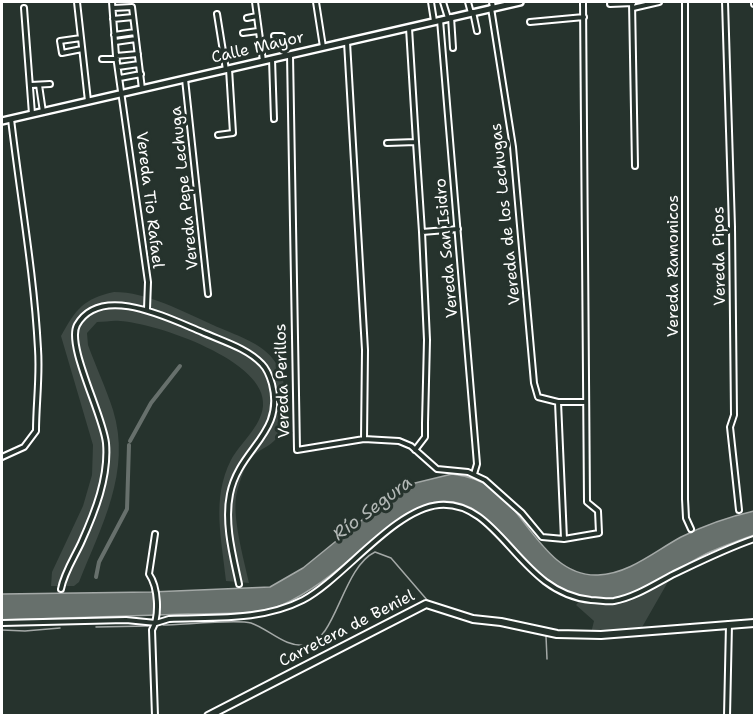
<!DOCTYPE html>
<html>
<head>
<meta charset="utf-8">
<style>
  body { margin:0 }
  #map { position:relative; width:756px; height:717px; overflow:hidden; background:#26332d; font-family:"Shantell Sans",sans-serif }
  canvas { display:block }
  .frame { position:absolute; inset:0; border:3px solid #fff; pointer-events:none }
</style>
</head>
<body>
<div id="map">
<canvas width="756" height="717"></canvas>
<div class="frame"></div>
</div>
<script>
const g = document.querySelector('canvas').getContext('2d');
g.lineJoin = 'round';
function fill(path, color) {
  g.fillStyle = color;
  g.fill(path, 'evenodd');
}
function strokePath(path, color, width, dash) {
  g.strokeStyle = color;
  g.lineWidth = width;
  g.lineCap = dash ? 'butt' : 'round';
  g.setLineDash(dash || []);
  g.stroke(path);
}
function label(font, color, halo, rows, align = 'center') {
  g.font = font + ' "Shantell Sans",sans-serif';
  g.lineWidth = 6;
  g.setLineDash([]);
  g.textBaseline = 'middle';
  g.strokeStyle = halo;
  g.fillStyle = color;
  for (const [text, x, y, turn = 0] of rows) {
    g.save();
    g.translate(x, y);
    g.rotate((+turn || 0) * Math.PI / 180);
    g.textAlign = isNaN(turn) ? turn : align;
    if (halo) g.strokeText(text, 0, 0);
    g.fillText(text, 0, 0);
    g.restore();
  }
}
fill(new Path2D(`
  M114,292C147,292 182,311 213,325C254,343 283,348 286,400C286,410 285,425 279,435C273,445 262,448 254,455C245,464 240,481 237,492C231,515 244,559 249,583L226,581C222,540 211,499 231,460C240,443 261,427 263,406C268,361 156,323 120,321C113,320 105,322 97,322L87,333L88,345C96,367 106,388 113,410C132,471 101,527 79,582L74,586H51L52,572L83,506L92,475L93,445L61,336C76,309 83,299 114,292Z
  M669,580L641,629L591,633L594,621L576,605L581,599C622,604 633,597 669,580Z`), '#3e4944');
const water = new Path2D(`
  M452,474C468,476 482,480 495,490C528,517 549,577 598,575C629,574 655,551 681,537C705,525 728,517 754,511V535C738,541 720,547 704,555C676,569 646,594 614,598C524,610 505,490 436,502C422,504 411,514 400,521C360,548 327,585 282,605C258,616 214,613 188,614C126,616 64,618 2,620V594L151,592L270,587L303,568L389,498L415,483Z`);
fill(water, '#67706c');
strokePath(water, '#a4a9a7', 1.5);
strokePath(new Path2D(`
  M163,625C181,625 236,619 251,623C269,629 285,648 306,645C336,641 342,568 375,552L391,558L428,601
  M96,627L148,626
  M2,630L25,631L60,628
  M546,636L547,659`), '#a4a9a7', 1.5);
strokePath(new Path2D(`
  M130,441L151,403L180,366
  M96,577L99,562L127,509L129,445`), '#67706c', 4);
const street = new Path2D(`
  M77,2L88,101
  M112,2L116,56L148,282L147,309
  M255,2L263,61
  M316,2L323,47
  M431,2L434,21
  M443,2L448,18
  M468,2L471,13
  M492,2L493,8
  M632,2L635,166
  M685,2V499L686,518L691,529
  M725,2L732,227L734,415L730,427L739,510
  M754,2V4
  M610,4L633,3
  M24,8L32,114
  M113,8L132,7L142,89
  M491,8L513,147L534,383L538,397L558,402
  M633,8L659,2
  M473,12L477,31
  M217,14L226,70
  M451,17L453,48
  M247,18L257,16
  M113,19L133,17
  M440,20L477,464L474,474
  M530,22L584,17
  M243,33L258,31
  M114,35L135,32
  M274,36H282L285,56
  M81,38L60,41L62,53L82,49
  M115,42L136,39
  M347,42L365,350L364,439
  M290,55L297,450L364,439L399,441L411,446L437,469L468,472L485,480L522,513L542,537L564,539L599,533L598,511L587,502L583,2
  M116,56L138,54
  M102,59H117
  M272,59L274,119
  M118,67L139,64
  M120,78L141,74
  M185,79L208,294
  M31,85L50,84
  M39,85L43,112
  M218,135L233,133L229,69
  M416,142L422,232L458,229
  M387,143L416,142L409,28
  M415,450L425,437V423L427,340L422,232
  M2,457L24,447L36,431C36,404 40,377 38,349C34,273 20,196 11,119
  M155,534L149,574C158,587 160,615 152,630L155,716
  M564,539L558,402H585
  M61,589C64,573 74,558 81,543C95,512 109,477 106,443C103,415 66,345 77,325C101,283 170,319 202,332C222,341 247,348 262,364C267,369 270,377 272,384C285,434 239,448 230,494C224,523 233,556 239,584
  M2,623L126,620L156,623L169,619C214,617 262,621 303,600C343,579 394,509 439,505C501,500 518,593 591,600C599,600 607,602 614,601C635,597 653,585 672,575C699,562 725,549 754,539
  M727,716L729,624`);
const secondary = new Path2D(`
  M2,121L520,2`);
const primary = new Path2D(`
  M208,716L426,604L473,619L501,622L557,634L601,635L754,623`);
strokePath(street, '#fff', 8);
strokePath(secondary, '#fff', 10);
strokePath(primary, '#fff', 10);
strokePath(street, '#26332d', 4);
strokePath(secondary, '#26332d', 5);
strokePath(primary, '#26332d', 6);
label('16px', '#fff', '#26332d', [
  ["Calle Mayor",258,48,-13],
  ["Vereda Pepe Lechuga",185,188,-96],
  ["Vereda Tio Rafael",149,200,83],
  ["Vereda de los Lechugas",506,214,-96],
  ["Vereda San Isidro",447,248,-95],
  ["Vereda Pipos",720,256,-91],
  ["Vereda Ramonicos",674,266,-90],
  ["Vereda Perillos",283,381,-92],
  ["Carretera de Beniel",347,629,-27]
]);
label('italic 18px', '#b3b8b6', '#26332d', [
  ["Río Segura",373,509,-37]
]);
</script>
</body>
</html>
